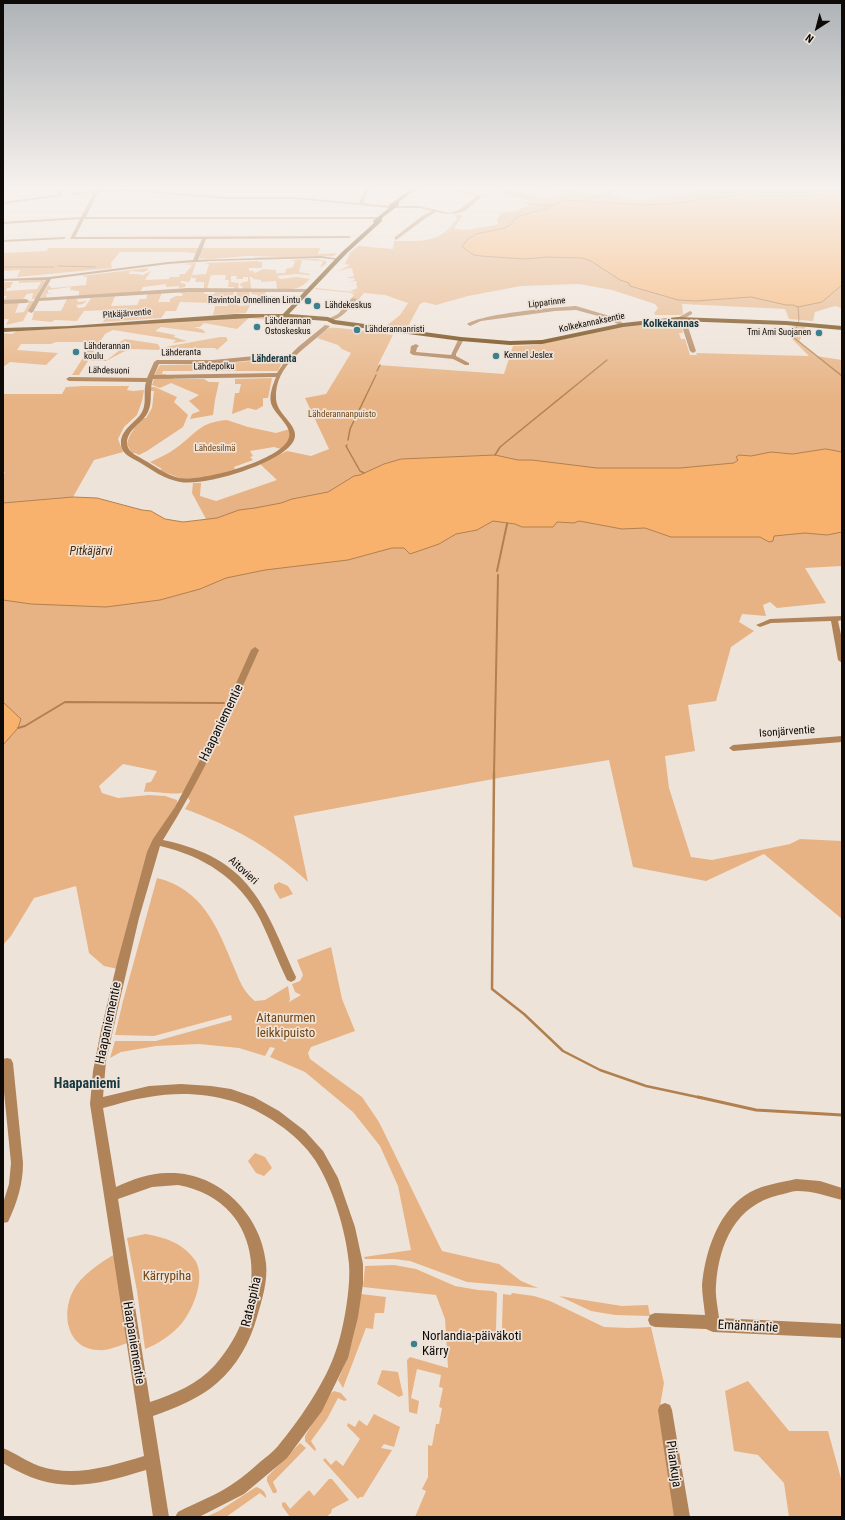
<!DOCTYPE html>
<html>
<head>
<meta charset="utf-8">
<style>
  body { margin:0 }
  #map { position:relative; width:845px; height:1520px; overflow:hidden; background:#eee3d9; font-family:"Roboto Condensed",sans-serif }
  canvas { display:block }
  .frame { position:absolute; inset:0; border:4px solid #0e0a08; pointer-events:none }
  .north { position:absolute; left:797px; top:8px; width:40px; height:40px; -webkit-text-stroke:3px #eee3d9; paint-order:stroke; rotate:216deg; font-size:11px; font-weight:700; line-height:16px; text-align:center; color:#0e0a08 }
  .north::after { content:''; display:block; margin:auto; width:14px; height:18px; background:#0e0a08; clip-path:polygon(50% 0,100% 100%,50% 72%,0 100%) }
</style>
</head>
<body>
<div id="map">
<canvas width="845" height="1520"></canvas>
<div class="frame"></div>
<div class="north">N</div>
</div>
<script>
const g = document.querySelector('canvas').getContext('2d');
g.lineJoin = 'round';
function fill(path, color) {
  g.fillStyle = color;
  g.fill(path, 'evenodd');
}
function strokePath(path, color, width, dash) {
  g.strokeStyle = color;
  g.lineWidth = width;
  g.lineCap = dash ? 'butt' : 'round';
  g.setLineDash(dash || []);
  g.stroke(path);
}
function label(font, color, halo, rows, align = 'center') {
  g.font = font + ' "Roboto Condensed",sans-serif';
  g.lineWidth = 3.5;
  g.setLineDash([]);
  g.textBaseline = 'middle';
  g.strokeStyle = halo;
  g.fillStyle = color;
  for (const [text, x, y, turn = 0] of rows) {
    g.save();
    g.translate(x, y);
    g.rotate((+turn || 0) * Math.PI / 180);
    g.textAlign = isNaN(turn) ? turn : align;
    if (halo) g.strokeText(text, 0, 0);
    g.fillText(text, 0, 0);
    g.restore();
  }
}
fill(new Path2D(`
  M494,187H504L544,199L560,195L562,190L560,187L594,194L604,192L606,188H615L613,193L615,195C636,204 658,200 680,194L676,191L686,193L699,187H766L791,190L809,187H842V308L835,306L815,312L813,321L789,319L785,309L682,304L683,314L681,315H655L654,313L658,308L655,304L612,290L579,284L521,286L468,296L436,305L424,302L420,304L406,330L385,327L400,315L408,303L385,295L364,293L358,300H350L354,295L352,294L353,293L315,289L316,288L360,293L350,291L358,288L356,287L358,286L356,285L357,282L355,281L347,283L355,280L354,278H346L354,276L352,269L350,268L338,271L350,265L345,264L350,253L358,246L393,249L394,241C421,241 441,244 457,218L454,215L459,214L462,216L454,229L466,230L495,225L498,224L497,221L501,213L518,210L531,204L519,194H508L501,188Z
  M48,248H320L318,254L337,253L334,256L254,258L255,257L280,256H246L201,260L207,258L199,259L200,254L184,252H120L111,263L112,268L17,277L20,270L3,271V253L47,251Z
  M317,259L326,261V264L320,268L323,261L302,260L299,272L311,274L309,275L296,274L277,276L280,279L297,277L310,279C298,291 293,289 277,289L276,281L261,282V280L253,279L252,277H250L251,289H243L242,286H240L241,283L248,281V277H243V279H236L237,276H231V282L239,283L238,289H234V287H228L229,280H225L226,276L225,275H211L207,289H204V282H195L196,278H192V276L189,282L180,281L181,283L186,284L185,287L179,288V286L166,287V284L143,287L140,292L79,296V291L70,290L71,287L48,290V293H52L46,294L47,299L41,298L48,285L52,288L86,285L87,277L81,276L148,268V270L143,272L130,271L129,274H140L139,275H143L151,271L145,280L169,279L170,277H179L180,274H185L192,265L183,264L196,263L192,275L206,274L209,264L204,263L258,261L259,262H262V268H249V271H253L255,273L263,269L276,270V273H285L286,269L293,267L295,261L290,260Z
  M19,281L44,280L45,281L36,299L25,300L32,299L33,293L27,294L23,299L20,300L3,301L7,296H3V282H13L10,288H7L6,291L37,289L41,282L19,283Z
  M205,291L204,294H214L216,291H235L233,295L218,297L217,302H227L228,298L235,296L238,291H250L249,301H256L258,295L251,294L252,291H266L265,294H262V301H268L270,296H275L274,301L285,302L249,304L180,302L176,311H166L161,318L103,322L109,310L84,311L77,321L55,320L51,322L32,320L34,311H61L67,299H77L78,302L87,301L83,304L76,305L78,308L85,307L91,298L115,296L111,306L137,305L140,299H146L148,293H162L158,302H170V299L176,296H182L183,294L180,293L181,292Z
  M23,301H34L23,321L6,325L9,319H3V303H19L15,313L24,312L29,303H22Z
  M229,304H237L239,306L250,305L246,313L213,315L215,306H228Z
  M251,317L270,318L269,320L249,318L237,329L204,323L200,327H194L204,330L203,331L206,332L204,333L161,327L155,331L175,335L174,337L187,341L173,343L176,340L113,330L105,334L79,375H72L93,342H56L51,344H21L17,350L58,353L46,365L10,362L3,367V333L12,334L17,331Z
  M675,321L681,323L683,333H679L681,339H685L690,355H697L696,353L809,356L792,339L793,325L806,326L799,342L816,356L842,360V452L825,449L761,462L702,470L365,485L217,522L206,519L192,493L193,483H201L200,496L216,501L277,480L260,464L287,451L311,456L329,449L305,398L326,394L351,353L342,349L338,345L317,338C321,335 325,330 329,328C334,326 384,334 393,335L378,365L504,374L513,346L535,345L624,326Z
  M220,337H226L228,340L217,350L215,348H165L162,349L170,346Z
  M125,339L158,344L160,348L159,350L132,349L123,352L106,361H91L99,356H102L99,358L100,359L107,360L129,343L125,341L122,343H118Z
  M271,359L282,362L278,371H163L162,374H166L165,377L154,375L160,365L220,364Z
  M173,377V379H204L209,382H219L215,400L213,415L190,419L192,414L200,411L189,401L199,395L171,383L160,388L152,385L154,379Z
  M272,378L268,398H263V406L256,410L248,408L232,414L235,393H239L241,384H235V379Z
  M83,386H129L127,390L133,391L144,390L142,401L137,415L124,427L118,439L123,452L94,460L73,497L3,503V476L5,472H3V394H62L66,387Z
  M151,387H155L177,397L174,402L188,415L183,427L147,451L139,455L135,453L132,454L127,444C129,434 136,426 143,418H146L152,408L154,391H150Z
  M227,420L248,427L276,433L290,429L289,441L281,449L274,447L250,451L253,456L250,457L253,460L234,467L235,469L213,477L182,479L159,470L162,469L150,462C159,458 168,454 176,448C196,434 199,422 227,420Z
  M477,510L842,524V566L805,568L826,603L777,608L770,602L763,605L766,616L742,614L739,622L754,631L731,647L716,701L688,705L695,751L665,756L669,788L691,857L712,860L790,844L800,839L842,841V919L764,854L706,881L633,867L609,760L504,777L294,816L308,882C298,873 287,863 275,855C248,835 217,821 185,809L190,801L187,796L237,690L184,792C177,796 154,791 144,792L146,783L151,782L157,771L123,764L99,786L102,793L118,798L149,795L165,796L177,800V807L164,827L118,969L104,966L89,953L76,886L34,898L11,936L3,945V588Z
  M157,878C202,889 217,926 233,965C240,981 242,990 255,1001L265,1000L288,986L290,999L289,1002L301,995L295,992L292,984L300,981L303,975L297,960L331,947L342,999L355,1031L311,1047L308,1053L310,1059L362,1097L379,1122L442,1251L499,1264L521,1281L538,1288L467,1282L410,1261L394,1259H365L364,1257L411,1250L398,1186L380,1146L353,1112L305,1072L270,1057L275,1048L270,1047L265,1056L239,1048L199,1044L156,1046L121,1052L110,1058L115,1041H156L232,1020L231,1015L154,1036L115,1035L123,1001Z
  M279,882L288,886L293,894L280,899L274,889V885Z
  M255,1153L265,1157L272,1168L264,1176L256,1173L248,1161Z
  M145,1234C164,1237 183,1243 195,1260C206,1277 194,1308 182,1323C173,1334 158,1344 145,1349L137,1291L127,1238Z
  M115,1254L128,1343C118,1346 108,1351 98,1350C67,1349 61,1314 73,1291C81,1275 100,1263 115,1254Z
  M394,1265L416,1269L455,1286L478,1290L493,1291L497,1293L496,1330L503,1333L502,1326L503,1294L511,1295L512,1293L534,1296L550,1301L604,1327L629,1328L651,1327L664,1383L659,1412L675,1517H415L426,1491L422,1489L428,1477V1445L432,1446L436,1424H439L442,1408L439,1407L443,1388L439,1387L441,1375L417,1369L411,1398L419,1401L417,1414L409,1412L407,1360L410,1357L448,1368L445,1319L436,1295L363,1287L365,1266Z
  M361,1294L386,1297L384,1313H375L373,1329L366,1328L343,1388L338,1380L346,1362L353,1338Z
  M559,1296L622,1306L648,1305L650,1316L615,1315L591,1311Z
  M382,1370L398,1372L403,1395L399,1397L377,1384Z
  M748,1381L789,1431H828L842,1482V1517H789L784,1483L758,1455L734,1451L725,1391Z
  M334,1391L341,1393L347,1400L344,1401L338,1398L327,1419L311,1441L316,1449L315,1451L305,1441V1436L331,1393Z
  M374,1414L400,1427L394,1447L384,1444L381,1448L392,1450L363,1497H360L358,1499L323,1460L325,1458L331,1465L336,1460L343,1466L360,1439L347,1426L348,1423L355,1427L359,1420L367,1426Z
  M300,1443L306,1448L273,1482L277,1491L276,1493H273L267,1481V1477Z
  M329,1479H332L349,1500L332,1509L331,1513L326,1517H290L282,1506V1503L285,1502L290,1509L309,1490L314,1496Z
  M256,1487C261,1488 267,1493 266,1498L260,1493L226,1517H206L219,1511Z`), '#e7b384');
const water = new Path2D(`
  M842,187V285L822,302L798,307L793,305H786L751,297L696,301L678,300L630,286L629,283L620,280L591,261L582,258L547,257L525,259L481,256L474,255L462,247L467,240L476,234L505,228L511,224L517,217L547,208L563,200L641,205L667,204L741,195L789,197L820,195L834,192L837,188Z
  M826,449L842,452V532L827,535L805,533L774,536L773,541L769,542L760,537H671L645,528L622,529L579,521L574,523L557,522L553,527H522L515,524L493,521L477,530L456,534L439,544L410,554L404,548H392L348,560L265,570L226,578L200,589L160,600L106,607L31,604L3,600V503L73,497L97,498L142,510L151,511L165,519L183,522L217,518L239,510L255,508L281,503L292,499L328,492L354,476L360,475L384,464L401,459L495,455L518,460H532L597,468H680L734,463L738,460L736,457L739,455L751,456L771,452L792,454Z
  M3,702L21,719L18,728L3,745Z`);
fill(water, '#f8b26e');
strokePath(water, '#b2804f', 1);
strokePath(new Path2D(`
  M501,187L504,193L519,196L525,203L550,206
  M58,266L95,267
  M3,267H54
  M794,334L799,320L798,307`), '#b2804f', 1);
strokePath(new Path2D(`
  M794,333L793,337L842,376
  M377,371L380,365
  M348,440L350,429L376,375
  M347,445L346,446L360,471L364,473
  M495,455L500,447L607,360
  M507,525V523`), '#b2804f', 1.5);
strokePath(new Path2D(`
  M497,571L507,524
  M18,728L25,726L65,702L224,703
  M494,774L498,575`), '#b2804f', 2);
strokePath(new Path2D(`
  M494,773L492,989L524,1014L563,1051L600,1070L646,1086L702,1098`), '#b2804f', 2.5);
strokePath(new Path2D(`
  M698,1097L756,1110L842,1115`), '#b2804f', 3);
fill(new Path2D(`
  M55,187H59L63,196L3,204V202L59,194Z
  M366,187H370L363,203L390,206H419L450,213L459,210L477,196L456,191V189L482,196C466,212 459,217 436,212L426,218L396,240L394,238L422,216L432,211L419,208H390L294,199H227L129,191L98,192L86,217H380L382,218L380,219H84L75,237L349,236L351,237L349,238L206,239L198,260L321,256L341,259L339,260L321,258L212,261L168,264L51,279L40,298L188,288L311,289V291L309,292H188L39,301L33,312L31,313L28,311L46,280L3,281V279L49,277L168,262L193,260L202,239H70L80,219L3,224V222L81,217L94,193L71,195L70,193L97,190L129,189L227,197H294L359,203Z
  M408,187H433L402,190L400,189Z
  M535,187H541L546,189L544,190Z
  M66,237L64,239L3,242V240Z
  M352,298L357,299C350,308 340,321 328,321V319L338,314Z
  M3,300L26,299L29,301L26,303L3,304Z
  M576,306L613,317L626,325L621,326L609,319L576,310L555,311L481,321L470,326L467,324C481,314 556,307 576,306Z
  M690,311L692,312V314L685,318L696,351L693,353L690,351L679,317Z
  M325,325L330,326C309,347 274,364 276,399C277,418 309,429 288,448C269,466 206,486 180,482C164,479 152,470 139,462C132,458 121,454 121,444C120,429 136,423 142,412C147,403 143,391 146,382L69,381L66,379L69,377L147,378L154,362L157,360H213L265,355L287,358L298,347ZM265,359L285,361L277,373L154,375L159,364H213ZM276,377C273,385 269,394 271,403C274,415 295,427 288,440C278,461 201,482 179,478C166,475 155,466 144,460C138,456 128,453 127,444C126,430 143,423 148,412C153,402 149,389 153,379Z
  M459,338L464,339L456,354V356L469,363V365H465L453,359L413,355L410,353L411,346L416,344L419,346L417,348L416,352L451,355Z
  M842,616V620L838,621L842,639V663L838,660L831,621L771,623L760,627L756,625L770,619Z
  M255,647L259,650C230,715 201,780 163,840C251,859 263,903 296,977L295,980L291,982L287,980C277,960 270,939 260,919C239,878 203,856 160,846L139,918L118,1008L106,1061L103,1097L149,1086L181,1084L211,1086L231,1089L254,1097L279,1111L305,1131L323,1151L338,1178L355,1227L363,1264V1284L358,1317L348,1358L322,1411L287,1458L244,1494L199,1517H175L178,1512C195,1503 219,1494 234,1483C243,1477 252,1469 260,1462C266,1457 273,1452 278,1446C298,1422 323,1386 334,1356C343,1334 351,1288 349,1264C346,1231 333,1188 315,1160C298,1134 262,1110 232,1101C206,1093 175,1092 149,1097C134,1099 118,1104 103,1108L116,1187C133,1179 152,1172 171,1173C220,1173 261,1215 266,1263C268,1281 262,1300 257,1317C250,1342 237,1366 217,1383C199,1399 175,1408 153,1416L169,1517H153L146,1470C91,1487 55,1495 3,1463V1448C15,1453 26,1461 39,1466C73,1478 111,1466 144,1456L90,1104L93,1071L101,1030L117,963L147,852L153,839L175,807L213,735L251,650ZM178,1185C270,1202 268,1307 215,1365C198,1384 174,1394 150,1402L118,1199L152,1187Z
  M842,736V742L733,751L729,748L733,745Z
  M7,1058L11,1059L13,1063L23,1163C23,1184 17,1203 8,1222L3,1223V1203L9,1184L11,1163L3,1082V1059Z
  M796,1179L820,1181L842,1188V1200C827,1196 813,1191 797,1191C791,1191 785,1194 779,1195C736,1205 719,1243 716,1285C715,1296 718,1308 719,1318L842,1324V1338L713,1332L706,1329L655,1327L650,1325L648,1320L650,1315L655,1313L705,1315C704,1305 702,1294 702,1285C705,1253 717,1215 744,1196C759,1185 779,1183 796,1179Z
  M665,1403L670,1405L672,1410L690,1517H674L658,1410L660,1405Z`), '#b08359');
fill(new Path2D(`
  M405,187H411L416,190L410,193L399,202V205L382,218V221L347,253L289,314L328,317L335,320L461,337L510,341L542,340L623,323L678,317L786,321L842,326V330L786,325L678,321L623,327L542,344L510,345L461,341L333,324L327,321L285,318L278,319V317H268L3,332V328L69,326L235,314H283L342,252L374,223L373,221L390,207L389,205L410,190Z`), '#693b00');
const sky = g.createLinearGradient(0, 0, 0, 400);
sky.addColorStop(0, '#aeb3b7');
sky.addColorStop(0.47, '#f7f2ee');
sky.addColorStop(1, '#f7f2ee00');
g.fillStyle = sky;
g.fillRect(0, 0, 845, 400);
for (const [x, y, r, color] of [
  [308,301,4,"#3c808f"],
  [317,306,4,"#3c808f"],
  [257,327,4,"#3c808f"],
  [357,330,4,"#3c808f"],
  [819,333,4,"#3c808f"],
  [76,352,4,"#3c808f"],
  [496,356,4,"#3c808f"],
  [414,1344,4,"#3c808f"]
]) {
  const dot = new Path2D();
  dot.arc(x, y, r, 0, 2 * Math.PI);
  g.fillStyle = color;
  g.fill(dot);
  strokePath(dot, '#eee3d9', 1.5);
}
label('9px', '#0e0a08', '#eee3d9', [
  ["Ravintola Onnellinen Lintu",300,301,"right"],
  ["Lähdekeskus",325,306],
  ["Lähderannan",265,322],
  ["Ostoskeskus",265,332],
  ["Lähderannanristi",365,330],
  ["Tmi Ami Suojanen",811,333,"right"],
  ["Lähderannan",84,347],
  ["koulu",84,357],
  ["Kennel Jeslex",504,356]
], 'left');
label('9px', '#0e0a08', '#eee3d9', [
  ["Lipparinne",547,303,-7],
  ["Pitkäjärventie",127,314,-4],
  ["Kolkekannaksentie",592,323,-12],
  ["Lähderanta",181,353,-1],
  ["Lähdepolku",214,367,-1],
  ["Lähdesuoni",109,371,1]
]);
label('9px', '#734512', '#eee3d9', [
  ["Lähderannanpuisto",342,415],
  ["Lähdesilmä",215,449]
]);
label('bold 10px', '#17373e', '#eee3d9', [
  ["Lähderanta",274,359]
]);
label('bold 11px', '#17373e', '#eee3d9', [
  ["Kolkekannas",671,324]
]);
label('11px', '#0e0a08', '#eee3d9', [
  ["Isonjärventie",787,732,-4],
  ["Aitovieri",243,871,42]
]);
label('italic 12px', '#482c0e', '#eee3d9', [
  ["Pitkäjärvi",91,552]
]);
label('13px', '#0e0a08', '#eee3d9', [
  ["Haapaniementie",222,723,-64],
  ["Haapaniementie",109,1023,-78],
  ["Rataspiha",252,1302,-77],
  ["Emännäntie",748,1327,3],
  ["Haapaniementie",133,1343,81],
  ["Piiankuja",673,1464,82]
]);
label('13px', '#734512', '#eee3d9', [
  ["Aitanurmen",286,1019],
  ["leikkipuisto",286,1034],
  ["Kärrypiha",167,1277]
]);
label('13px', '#0e0a08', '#eee3d9', [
  ["Norlandia-päiväkoti",422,1337],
  ["Kärry",422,1352]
], 'left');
label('bold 14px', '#17373e', '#eee3d9', [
  ["Haapaniemi",87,1084]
]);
</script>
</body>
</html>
